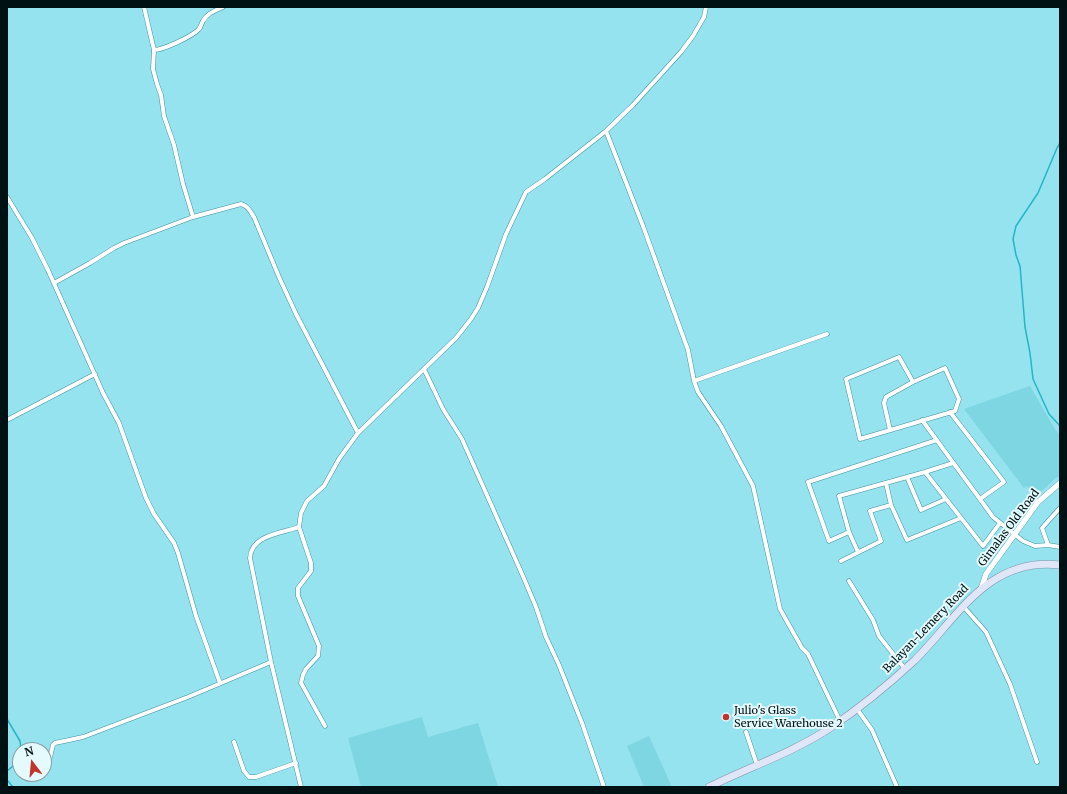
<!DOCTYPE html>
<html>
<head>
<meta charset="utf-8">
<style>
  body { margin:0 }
  #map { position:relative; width:1067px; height:794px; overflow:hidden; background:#94e3ef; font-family:Merriweather,serif }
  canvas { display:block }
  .frame { position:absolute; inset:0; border:8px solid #001114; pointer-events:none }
  .north { position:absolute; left:12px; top:742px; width:40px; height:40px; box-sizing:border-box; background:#e4fafd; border:1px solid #899da0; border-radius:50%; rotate:344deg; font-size:11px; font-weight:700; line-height:16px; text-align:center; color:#001114 }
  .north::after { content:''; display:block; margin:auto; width:14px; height:18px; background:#c1332d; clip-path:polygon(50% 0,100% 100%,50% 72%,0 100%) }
</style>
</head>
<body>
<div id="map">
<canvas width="1067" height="794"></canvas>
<div class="frame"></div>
<div class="north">N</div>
</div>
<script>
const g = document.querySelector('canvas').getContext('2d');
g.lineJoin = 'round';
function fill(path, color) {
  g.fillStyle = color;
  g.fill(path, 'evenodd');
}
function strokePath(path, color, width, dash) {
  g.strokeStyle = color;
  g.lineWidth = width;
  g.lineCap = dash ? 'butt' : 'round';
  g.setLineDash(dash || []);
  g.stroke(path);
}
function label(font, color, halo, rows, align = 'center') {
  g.font = font + ' Merriweather,serif';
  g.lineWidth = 4;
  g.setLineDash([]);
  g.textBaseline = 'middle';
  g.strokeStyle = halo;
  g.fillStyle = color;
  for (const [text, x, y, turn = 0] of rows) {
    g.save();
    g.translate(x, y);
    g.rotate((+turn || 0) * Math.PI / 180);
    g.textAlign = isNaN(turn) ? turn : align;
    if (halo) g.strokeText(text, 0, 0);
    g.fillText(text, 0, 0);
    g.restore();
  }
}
fill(new Path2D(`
  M1030,386L1055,429L1060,435V476L1056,478L1034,498L1027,486L1024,488L964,409Z
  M422,717L428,737L478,723L498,787H361L348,738Z
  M649,736L672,787H644L627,746Z`), '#7ed6e2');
strokePath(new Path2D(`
  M1060,143L1057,148L1038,193L1016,226L1013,239L1016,255L1020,266L1025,327L1030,353L1033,379L1049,414L1060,426
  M7,719L20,741L21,750
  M7,771L13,766L20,755
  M7,780L13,787`), '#26b5c6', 1.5);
const minor = new Path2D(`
  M144,7L154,50L153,69L157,84L161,95L164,116L174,145L183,184L193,217
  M154,50C163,50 193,36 199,29C201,27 201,24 203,21C207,13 215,11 223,7
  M606,131L643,226L688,350L694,381L698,392L721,426L753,486L780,609L802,648L808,654L840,721
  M7,197L32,238L48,270L103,393L119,423L146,498L154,514L174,543L178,553L196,616L220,683
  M54,283L90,263L114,248L124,243L193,217L241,204C248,206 250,211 254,217L279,277L296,314L358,433
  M899,357L913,382L945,368L959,399L955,411L860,439L846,379Z
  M424,369L443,409L462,439L522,574L536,607L546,637L559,665L582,723L604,787
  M694,381L827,334
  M950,412L1004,482L980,499
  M7,420L95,374
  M922,420L993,517L1023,541L1035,546L1048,545L1060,547
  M890,430L884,403L886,397L913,382
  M925,472L983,546L1000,523
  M907,477L921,510L946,499
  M886,483L891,505L907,540L961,518
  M299,527C282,533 251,535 250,558L271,662L301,787
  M849,532L829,541L808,482L937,440
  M1048,545L1042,528L1060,508
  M858,552L849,532L839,496L925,472L953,463
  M841,561L881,541L870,511L891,505
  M849,581L873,620L879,636L905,669
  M963,606L986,632L1010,684L1037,762
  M857,709L872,730L897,787
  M325,726L301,683L303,675L306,669L318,656L319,646L298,596V588L311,571V563L299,527L301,513L307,501L324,486L339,459L358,433L456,338L471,319L478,308L487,287L506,234L526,192L545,179L606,131L633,105L681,52L693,36L704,17L706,7
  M746,732L757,765
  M234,742L244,771L249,777H256L296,763
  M44,764L50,757L53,745L55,743L83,737L188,697L271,662`);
const tertiary = new Path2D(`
  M981,589L986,574L1038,502L1060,483`);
const primary = new Path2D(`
  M709,787C749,767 792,753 830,728C860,708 888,685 915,660C958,617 989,556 1060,565`);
strokePath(minor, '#41919c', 5);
strokePath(tertiary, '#41919c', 6);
strokePath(primary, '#8391a6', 8);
strokePath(minor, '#fff', 4);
strokePath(tertiary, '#fff', 5.5);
strokePath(primary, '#dfe6f8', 7);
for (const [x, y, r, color] of [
  [726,717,4,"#c1332d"]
]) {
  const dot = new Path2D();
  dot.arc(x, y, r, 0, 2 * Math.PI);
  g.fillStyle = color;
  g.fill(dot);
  strokePath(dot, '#e4fafd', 1.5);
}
label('11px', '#001114', '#e4fafd', [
  ["Gimalas Old Road",1009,528,-53],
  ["Balayan-Lemery Road",926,629,-46]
]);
label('11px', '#001114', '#e4fafd', [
  ["Julio's Glass",734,711],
  ["Service Warehouse 2",734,724]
], 'left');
</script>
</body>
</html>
